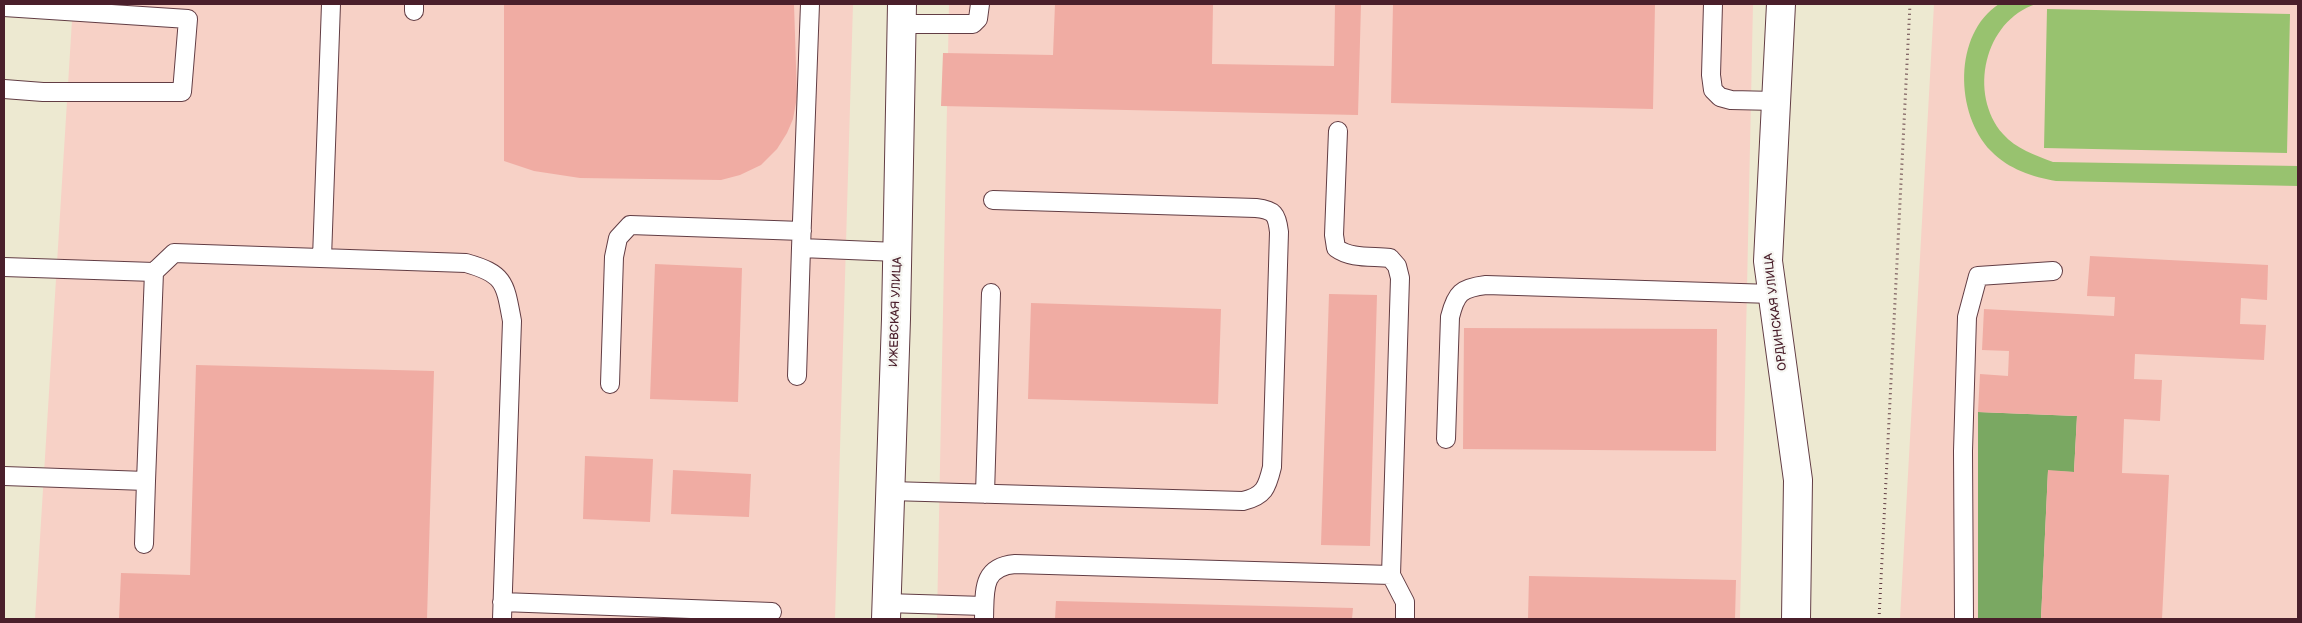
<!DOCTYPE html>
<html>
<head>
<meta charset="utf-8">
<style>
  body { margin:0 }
  #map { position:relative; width:2302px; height:623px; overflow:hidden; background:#ede9d1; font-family:"Balsamiq Sans",sans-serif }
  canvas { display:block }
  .frame { position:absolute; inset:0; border:5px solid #4a1f2b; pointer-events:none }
</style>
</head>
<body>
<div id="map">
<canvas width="2302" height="623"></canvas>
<div class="frame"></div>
</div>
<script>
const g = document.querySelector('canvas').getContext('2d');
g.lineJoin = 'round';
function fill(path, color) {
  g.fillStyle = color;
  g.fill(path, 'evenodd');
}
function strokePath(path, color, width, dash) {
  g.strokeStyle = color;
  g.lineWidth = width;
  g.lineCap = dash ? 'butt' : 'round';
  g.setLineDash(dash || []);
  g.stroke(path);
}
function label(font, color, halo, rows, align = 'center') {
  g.font = font + ' "Balsamiq Sans",sans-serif';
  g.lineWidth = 4.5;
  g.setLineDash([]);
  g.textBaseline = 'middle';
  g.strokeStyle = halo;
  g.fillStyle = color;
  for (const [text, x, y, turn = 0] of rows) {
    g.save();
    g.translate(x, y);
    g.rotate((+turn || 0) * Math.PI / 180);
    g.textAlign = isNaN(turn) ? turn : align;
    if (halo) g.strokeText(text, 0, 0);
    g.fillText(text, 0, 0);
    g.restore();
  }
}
fill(new Path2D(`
  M73,4H853L835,619H35Z
  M949,4H1753L1740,619H937Z
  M1934,4H2298V619H1900Z`), '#f7d1c6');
fill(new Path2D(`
  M1999,4H2036C1984,21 1968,94 2003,134C2016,149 2035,155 2053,162L2298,166V186L2056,181C2033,177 2008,169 1991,151C1955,114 1953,34 1999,4Z
  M2047,9L2290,14L2287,153L2044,148Z`), '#98c26f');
fill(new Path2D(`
  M1978,412L2077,416L2074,472L2048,471L2041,619H1978Z`), '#7aa862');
fill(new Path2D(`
  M504,4H794L797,97L793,119L787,133L777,149L761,165L740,175L721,180L580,178L534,171L504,161Z
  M1055,4H1213L1212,64L1334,66L1335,4H1361L1358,115L941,106L943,53L1053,55Z
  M1393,4H1655L1653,109L1391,103Z
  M2090,256L2268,265L2267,300L2241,298L2240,324L2266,325L2264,360L2135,354L2134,379L2162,380L2160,421L2124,419L2122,473L2169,475L2162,619H2041L2048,470L2074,472L2077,416L1978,412L1980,374L2008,376L2009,351L1982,350L1984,309L2114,316L2115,297L2087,296Z
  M655,264L742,268L738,402L650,399Z
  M1329,294L1377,295L1370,546L1321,545Z
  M1031,303L1221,309L1218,404L1028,399Z
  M1464,328L1717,329L1716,451L1463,449Z
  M196,365L434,371L427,619H119L121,573L190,575Z
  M585,456L653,459L650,522L583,519Z
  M673,470L751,474L749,517L671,514Z
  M1529,576L1736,580L1735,619H1528Z
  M1056,601L1353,608L1352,619H1055Z`), '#f0aca3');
const service = new Path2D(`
  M1713,4L1711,75L1713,90L1720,97L1731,100L1776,101
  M4,7L188,19L182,92H43L4,89
  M414,11V4
  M902,24H973L978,19L980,4
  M1338,131L1334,235L1336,248C1351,259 1371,256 1390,258L1397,266L1400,278L1391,575L1405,602V619
  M801,248L810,4
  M322,258L331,4
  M4,267L154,272
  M797,376L801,248L897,252
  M610,384L614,257L618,238L630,225L802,231
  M1446,439L1450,317C1456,293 1461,288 1486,285L1772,294
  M4,476L146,481L154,272L174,253L466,263C505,274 505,283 512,321L502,619
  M890,491L1243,501C1264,496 1267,488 1272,467L1279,232C1277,214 1274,210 1256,208L993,200
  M985,494L991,293
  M144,544L146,481
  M502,602L772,612
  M886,603L984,606
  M984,619C985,591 981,567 1015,564L1391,575
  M1964,619L1963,451L1967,317L1978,276L2053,271`);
const minor = new Path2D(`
  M1781,4L1768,261L1798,480L1796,619`);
const tertiary = new Path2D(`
  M886,619L896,319L902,4`);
strokePath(service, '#623d44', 20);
strokePath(minor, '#623d44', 30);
strokePath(tertiary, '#623d44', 30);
strokePath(new Path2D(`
  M1879,619L1910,4`), '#623d44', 3, [1, 4]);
strokePath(service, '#fff', 18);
strokePath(minor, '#fff', 28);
strokePath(tertiary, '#fff', 28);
label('12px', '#4a1f2b', '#f6f6f2', [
  ["ИЖЕВСКАЯ УЛИЦА",896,312,-88],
  ["ОРДИНСКАЯ УЛИЦА",1776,312,-97]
]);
</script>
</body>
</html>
